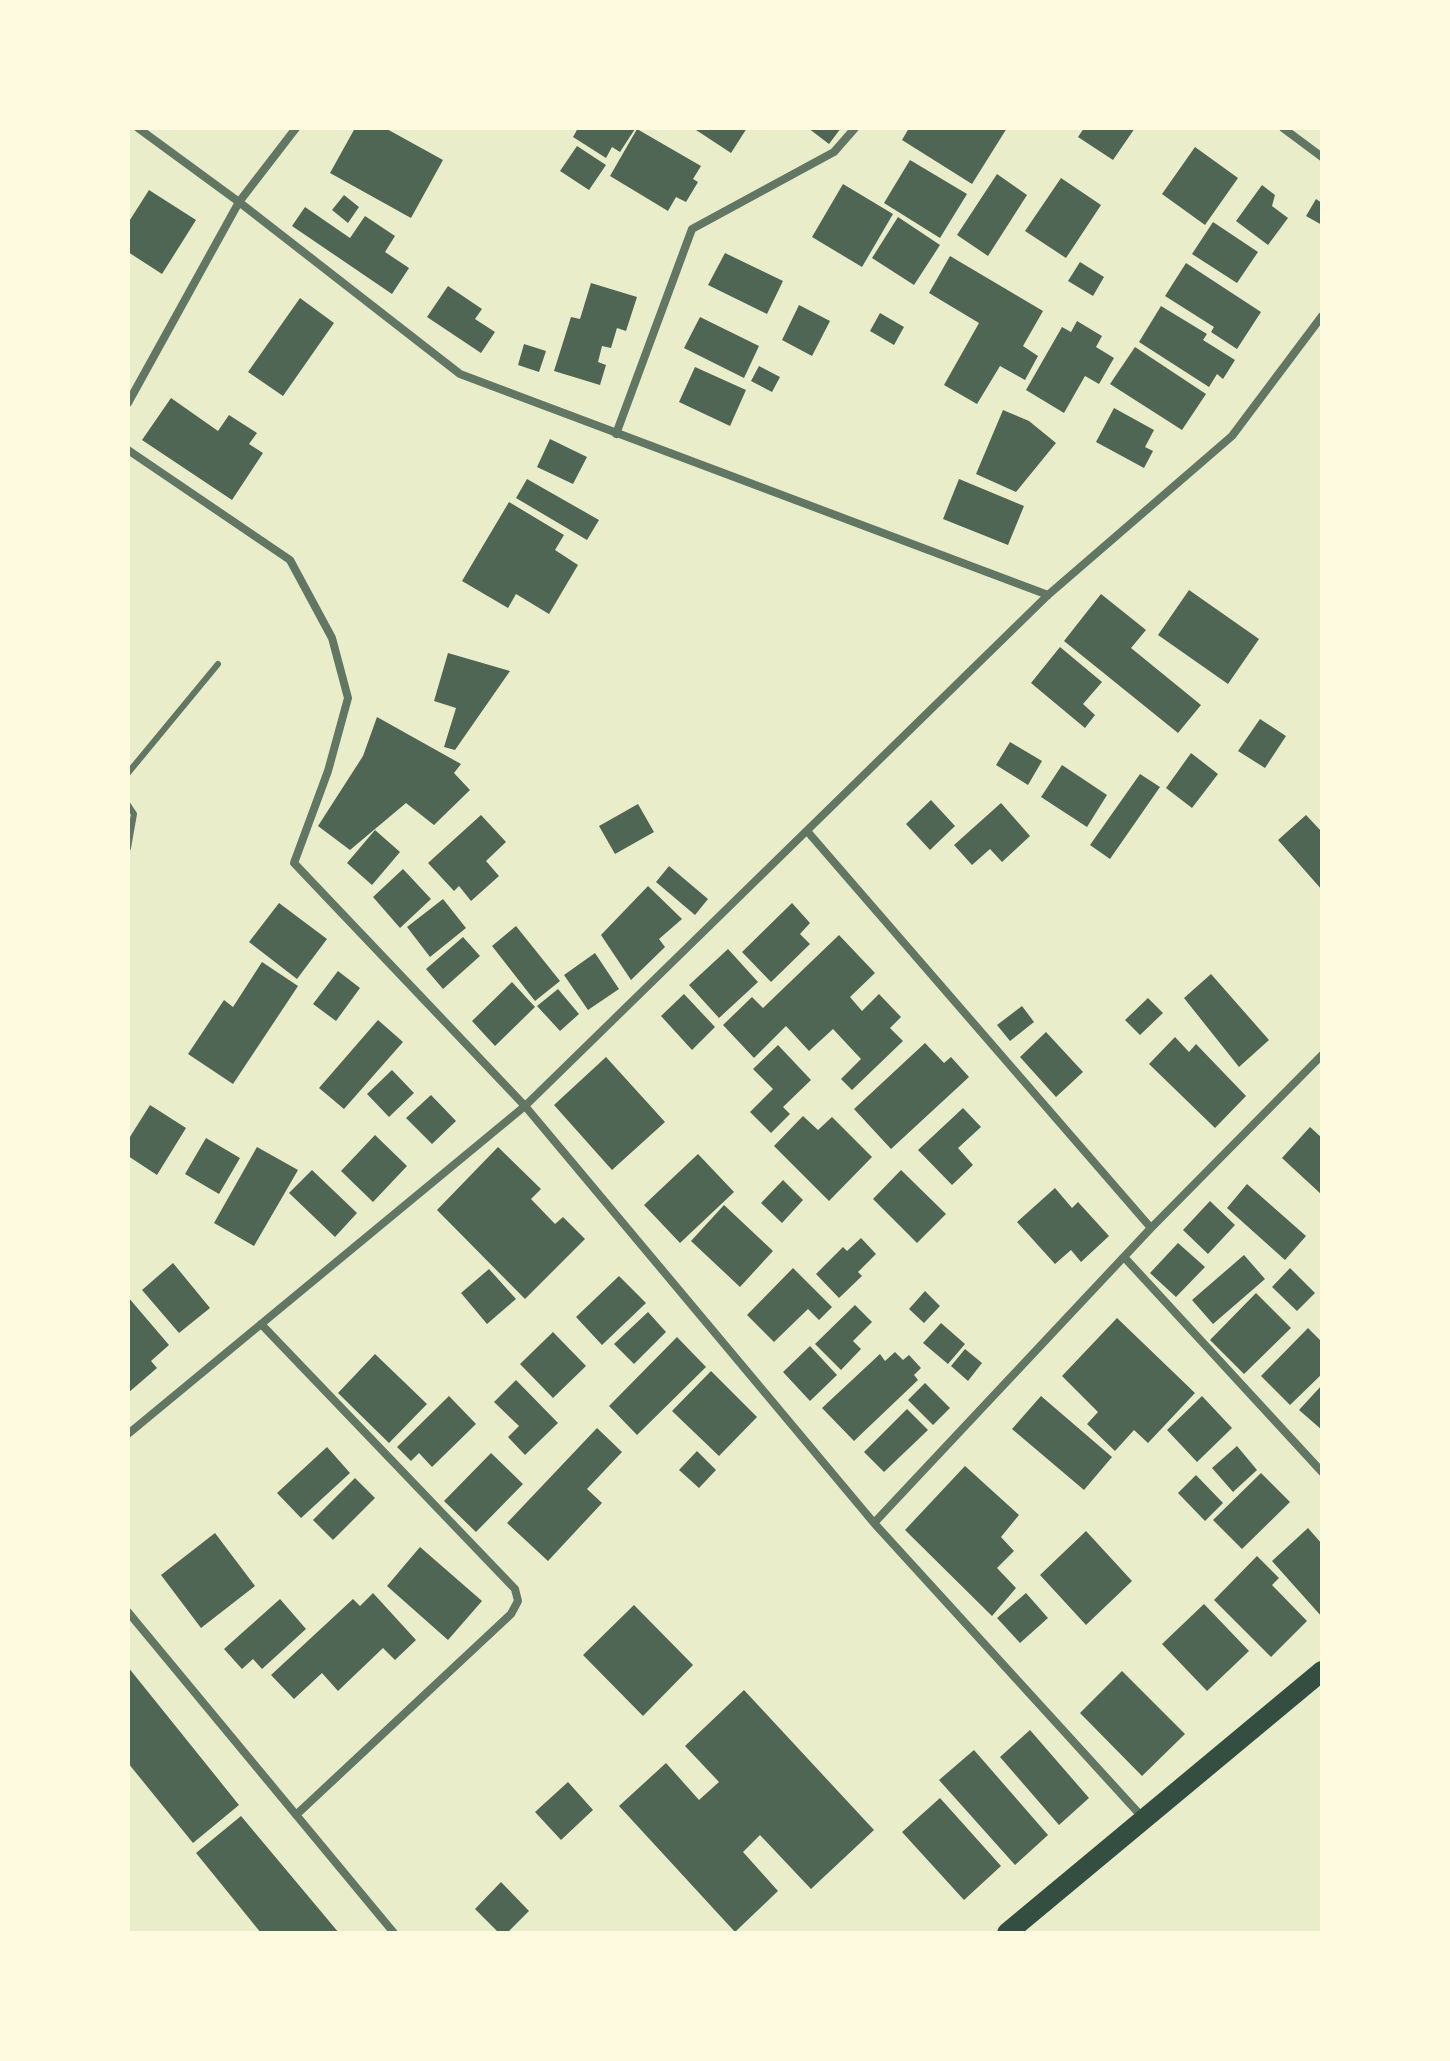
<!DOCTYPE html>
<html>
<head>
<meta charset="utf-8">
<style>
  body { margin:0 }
  #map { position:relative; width:1450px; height:2061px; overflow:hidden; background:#e9edc9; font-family:Barlow,sans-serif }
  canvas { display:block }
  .frame { position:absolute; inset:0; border:130px solid #fefae0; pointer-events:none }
</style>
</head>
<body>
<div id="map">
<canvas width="1450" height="2061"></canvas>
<div class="frame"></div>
</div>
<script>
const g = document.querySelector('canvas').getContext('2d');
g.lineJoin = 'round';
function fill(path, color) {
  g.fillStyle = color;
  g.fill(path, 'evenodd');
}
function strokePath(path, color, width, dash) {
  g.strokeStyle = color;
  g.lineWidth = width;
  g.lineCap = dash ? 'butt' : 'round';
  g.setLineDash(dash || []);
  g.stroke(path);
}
fill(new Path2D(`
  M355,128H385L443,160L411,218L330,173Z
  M578,128H632L635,129L620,152L612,147L606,158L573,137Z
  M693,128H747L731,153Z
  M808,128H841L829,144Z
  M909,128H1007L972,184L902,140Z
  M1084,128H1135L1113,160L1078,137Z
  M637,129L701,166L693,179L698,182L686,202L676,197L668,211L610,176Z
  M577,146L606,165L589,190L560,171Z
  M1195,147L1238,178L1205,225L1162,194Z
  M910,160L967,194L940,238L884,203Z
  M997,174L1027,195L988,256L957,235Z
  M1061,178L1101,205L1066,258L1025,231Z
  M843,184L893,214L862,267L812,237Z
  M1262,185L1275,195L1272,206L1288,218L1268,245L1236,221Z
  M149,190L196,220L162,274L128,252V223Z
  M344,195L359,207L348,223L332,210Z
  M1316,199L1322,203V225L1306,216Z
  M305,207L350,238L365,216L395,236L385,252L409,268L392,294L292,226Z
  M898,217L940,245L914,285L872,258Z
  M1213,222L1258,252L1237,283L1192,254Z
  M725,253L783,281L767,314L708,285Z
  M950,256L1043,311L1023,346L1038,356L1025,380L1000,366L977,404L944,385L979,323L929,293Z
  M1080,262L1104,277L1093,296L1068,281Z
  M1186,263L1261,312L1237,349L1211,332L1214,327L1165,296Z
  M591,283L637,297L626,331L617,328L611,348L602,346L598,362L606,365L600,385L554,371L571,317L580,319Z
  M448,286L482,309L475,319L495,332L481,353L427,317Z
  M300,298L334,323L283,396L248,372Z
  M799,305L830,321L812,356L782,340Z
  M1161,306L1207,334L1203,340L1235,360L1223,379L1217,374L1209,387L1139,342Z
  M880,313L904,327L894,345L870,331Z
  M700,317L759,346L744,378L684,348Z
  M1077,321L1102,336L1096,347L1114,358L1099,384L1085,376L1064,413L1026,390L1062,327L1071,332Z
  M524,344L546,351L539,372L518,365Z
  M1135,347L1206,394L1182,430L1110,384Z
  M759,366L780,377L772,392L751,381Z
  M695,367L746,390L730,426L679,402Z
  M171,398L218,431L229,415L257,433L249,444L263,453L232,500L142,440Z
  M1114,408L1154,430L1145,447L1153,451L1144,468L1096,442Z
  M1003,410L1029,421L1056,443L1016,492L976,474Z
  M550,439L587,457L573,484L537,467Z
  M527,479L599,520L587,540L516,498Z
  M959,479L1024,506L1008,545L943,519Z
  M509,502L564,535L555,550L578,565L549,614L516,594L508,608L462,581Z
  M1189,590L1259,639L1228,684L1158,635Z
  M1101,594L1146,630L1131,648L1201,705L1178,733L1064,641Z
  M1060,647L1102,682L1083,704L1095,715L1085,728L1031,683Z
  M448,653L510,671L455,750L444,747L456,708L434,701Z
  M377,717L461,764L454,773L470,790L434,825L406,803L350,850L318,826L363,756Z
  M1260,719L1286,736L1265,768L1238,751Z
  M1010,742L1042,761L1028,785L996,765Z
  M1191,753L1218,774L1192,808L1166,788Z
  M1062,765L1107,795L1087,827L1041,797Z
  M1140,774L1160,787L1110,859L1090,845Z
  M931,800L955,826L930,850L906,824Z
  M1001,803L1030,836L1002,862L990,849L972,865L954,845Z
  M638,804L654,832L615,854L599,826Z
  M481,815L506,842L486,861L499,876L471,901L459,886L454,891L428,863Z
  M1306,815L1322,832V890L1278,840Z
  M375,830L400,852L372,885L347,863Z
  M669,866L708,899L695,915L656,882Z
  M403,869L431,899L400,928L373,897Z
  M648,886L682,919L659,939L665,947L631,980L601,935Z
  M443,899L466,928L430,957L407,927Z
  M279,903L327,939L297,979L249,942Z
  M792,903L810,923L800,934L810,944L771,982L742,952Z
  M516,926L560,981L535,1001L492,946Z
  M839,935L875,973L850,997L862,1011L879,994L901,1017L890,1028L903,1041L852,1090L841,1079L861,1059L833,1029L809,1051L786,1026L754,1058L723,1025L752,997L763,1008Z
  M463,937L480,956L443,989L426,969Z
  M728,949L758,982L719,1018L689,985Z
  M595,953L619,989L588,1010L564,975Z
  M262,962L298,986L233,1084L188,1054L224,1000L233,1007Z
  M338,971L360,988L336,1021L313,1004Z
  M1211,974L1269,1040L1239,1067L1184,998Z
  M512,982L535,1007L495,1046L472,1021Z
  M558,989L579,1014L560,1031L537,1006Z
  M684,994L715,1027L692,1050L661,1016Z
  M1148,998L1163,1013L1140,1035L1125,1020Z
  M1022,1006L1034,1022L1010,1041L997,1025Z
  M378,1020L403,1042L344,1109L319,1088Z
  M1046,1032L1083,1072L1056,1097L1020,1057Z
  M1175,1037L1189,1052L1196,1044L1246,1096L1215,1128L1149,1064Z
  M925,1043L944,1063L951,1057L969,1077L891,1149L854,1109Z
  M778,1045L811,1080L783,1107L790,1114L771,1133L750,1112L773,1089L753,1069Z
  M606,1057L665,1122L612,1170L554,1105Z
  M392,1070L414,1093L389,1117L367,1094Z
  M431,1095L456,1121L432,1144L406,1118Z
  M150,1105L186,1128L157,1175L128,1156V1140Z
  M963,1108L981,1127L958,1148L973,1165L952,1185L918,1150Z
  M803,1116L818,1130L832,1117L872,1157L829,1201L774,1146Z
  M1310,1127L1322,1138V1195L1282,1158Z
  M375,1135L407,1166L373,1202L341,1171Z
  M206,1138L240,1158L219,1194L185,1174Z
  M257,1147L298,1170L254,1246L214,1223Z
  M498,1147L541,1189L531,1199L555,1224L563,1217L585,1239L525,1299L437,1210Z
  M698,1154L734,1192L680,1243L644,1205Z
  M312,1170L357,1213L335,1237L289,1193Z
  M901,1170L946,1214L917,1243L873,1199Z
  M783,1180L803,1200L782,1223L761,1203Z
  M1247,1184L1306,1236L1285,1260L1227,1208Z
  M1055,1188L1072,1208L1078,1202L1109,1236L1081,1262L1071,1250L1055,1264L1017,1222Z
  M1210,1201L1235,1225L1208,1254L1183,1230Z
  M724,1205L773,1251L740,1287L691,1241Z
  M861,1238L876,1254L858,1272L862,1276L839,1298L816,1274L843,1247L847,1251Z
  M1178,1243L1205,1267L1176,1297L1150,1273Z
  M1244,1255L1265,1279L1213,1324L1192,1300Z
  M173,1263L210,1308L179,1333L142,1290Z
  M793,1268L832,1307L819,1320L808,1309L774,1342L747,1315Z
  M1290,1268L1315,1293L1297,1311L1272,1287Z
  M489,1269L516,1299L487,1324L461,1293Z
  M619,1276L646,1303L602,1345L576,1317Z
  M925,1291L940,1306L924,1323L909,1309Z
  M1256,1293L1291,1328L1244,1374L1210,1340Z
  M128,1297L169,1345L151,1361L157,1368L128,1393Z
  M855,1305L872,1322L853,1341L861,1349L841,1370L815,1344Z
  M648,1312L666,1332L634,1364L614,1344Z
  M1117,1318L1195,1393L1148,1443L1134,1430L1115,1451L1087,1424L1098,1412L1062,1376Z
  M941,1323L965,1344L948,1364L923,1343Z
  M1308,1328L1322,1342V1374L1290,1405L1261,1376Z
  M553,1332L586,1366L553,1398L520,1364Z
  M677,1337L706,1367L637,1435L609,1406Z
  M810,1346L837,1375L810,1401L783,1372Z
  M965,1349L982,1363L968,1381L951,1366Z
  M895,1352L903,1360L909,1355L921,1368L914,1375L918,1380L854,1441L822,1408L880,1354L885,1361Z
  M375,1354L427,1404L389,1443L338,1393Z
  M711,1371L757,1417L719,1456L672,1411Z
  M516,1380L558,1423L525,1455L508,1437L519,1426L494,1402Z
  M925,1383L950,1408L933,1425L908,1400Z
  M1322,1385V1430L1299,1410Z
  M449,1396L476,1424L432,1467L419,1453L411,1461L397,1447Z
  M1041,1396L1112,1457L1084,1490L1012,1429Z
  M1202,1396L1232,1428L1197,1462L1167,1430Z
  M907,1409L928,1430L884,1472L864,1452Z
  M597,1428L622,1452L587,1489L602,1503L548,1561L507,1523Z
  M1237,1446L1257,1470L1233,1492L1212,1468Z
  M327,1447L350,1473L301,1518L277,1493Z
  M697,1451L716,1470L699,1488L679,1470Z
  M491,1453L523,1484L476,1532L444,1501Z
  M965,1466L1019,1515L1001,1537L1014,1551L997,1568L1016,1588L992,1616L905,1530Z
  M1261,1473L1290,1502L1242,1549L1213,1520Z
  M1196,1475L1223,1503L1205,1521L1178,1493Z
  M355,1478L375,1498L333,1540L313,1520Z
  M1308,1528L1322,1544V1617L1272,1561Z
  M1086,1531L1132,1581L1086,1625L1040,1575Z
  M215,1533L255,1586L201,1628L161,1575Z
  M420,1547L482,1601L448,1640L387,1586Z
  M1257,1556L1279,1578L1272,1585L1307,1621L1271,1657L1214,1600Z
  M373,1593L416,1640L395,1660L383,1648L338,1691L322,1673L294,1699L271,1675L353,1599L360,1606Z
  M1026,1593L1048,1618L1020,1643L997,1618Z
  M280,1599L306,1629L262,1669L253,1659L242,1669L224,1649Z
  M1204,1604L1249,1651L1207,1691L1162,1644Z
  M634,1605L693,1665L643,1716L583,1655Z
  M128,1667L239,1805L193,1843L128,1763Z
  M1122,1671L1185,1734L1142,1776L1080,1713Z
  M744,1690L874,1830L811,1889L760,1835L743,1852L778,1891L735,1932L619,1806L666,1763L699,1800L719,1782L685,1746Z
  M1030,1730L1089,1798L1059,1825L1000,1757Z
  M974,1750L1048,1835L1015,1865L939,1780Z
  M568,1782L593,1810L561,1840L535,1812Z
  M940,1798L1001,1866L964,1900L902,1832Z
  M241,1816L339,1933H261L196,1853Z
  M501,1882L529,1911L507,1933H499L475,1909Z`), '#4f6655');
strokePath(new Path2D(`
  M128,773L218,664
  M128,805L134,814L128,848`), '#617663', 6);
strokePath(new Path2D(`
  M138,128L239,202L460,374L1048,595
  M1283,128L1322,157
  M128,403L239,202L296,128
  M616,434L692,229L834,152L855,128
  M128,450L290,560L332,638L348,698L328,771L294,863L525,1106L874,1523L1144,1819
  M807,831L1151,1228
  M1124,1257L1322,1472
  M261,1324L515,1589L518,1601L511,1614L296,1815
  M128,1434L525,1106L1048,595L1232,436L1322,316
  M874,1523L1151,1228L1322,1055
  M128,1612L394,1933`), '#617663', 8);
strokePath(new Path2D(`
  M1007,1933L1322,1671`), '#344e41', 20);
</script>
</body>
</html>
